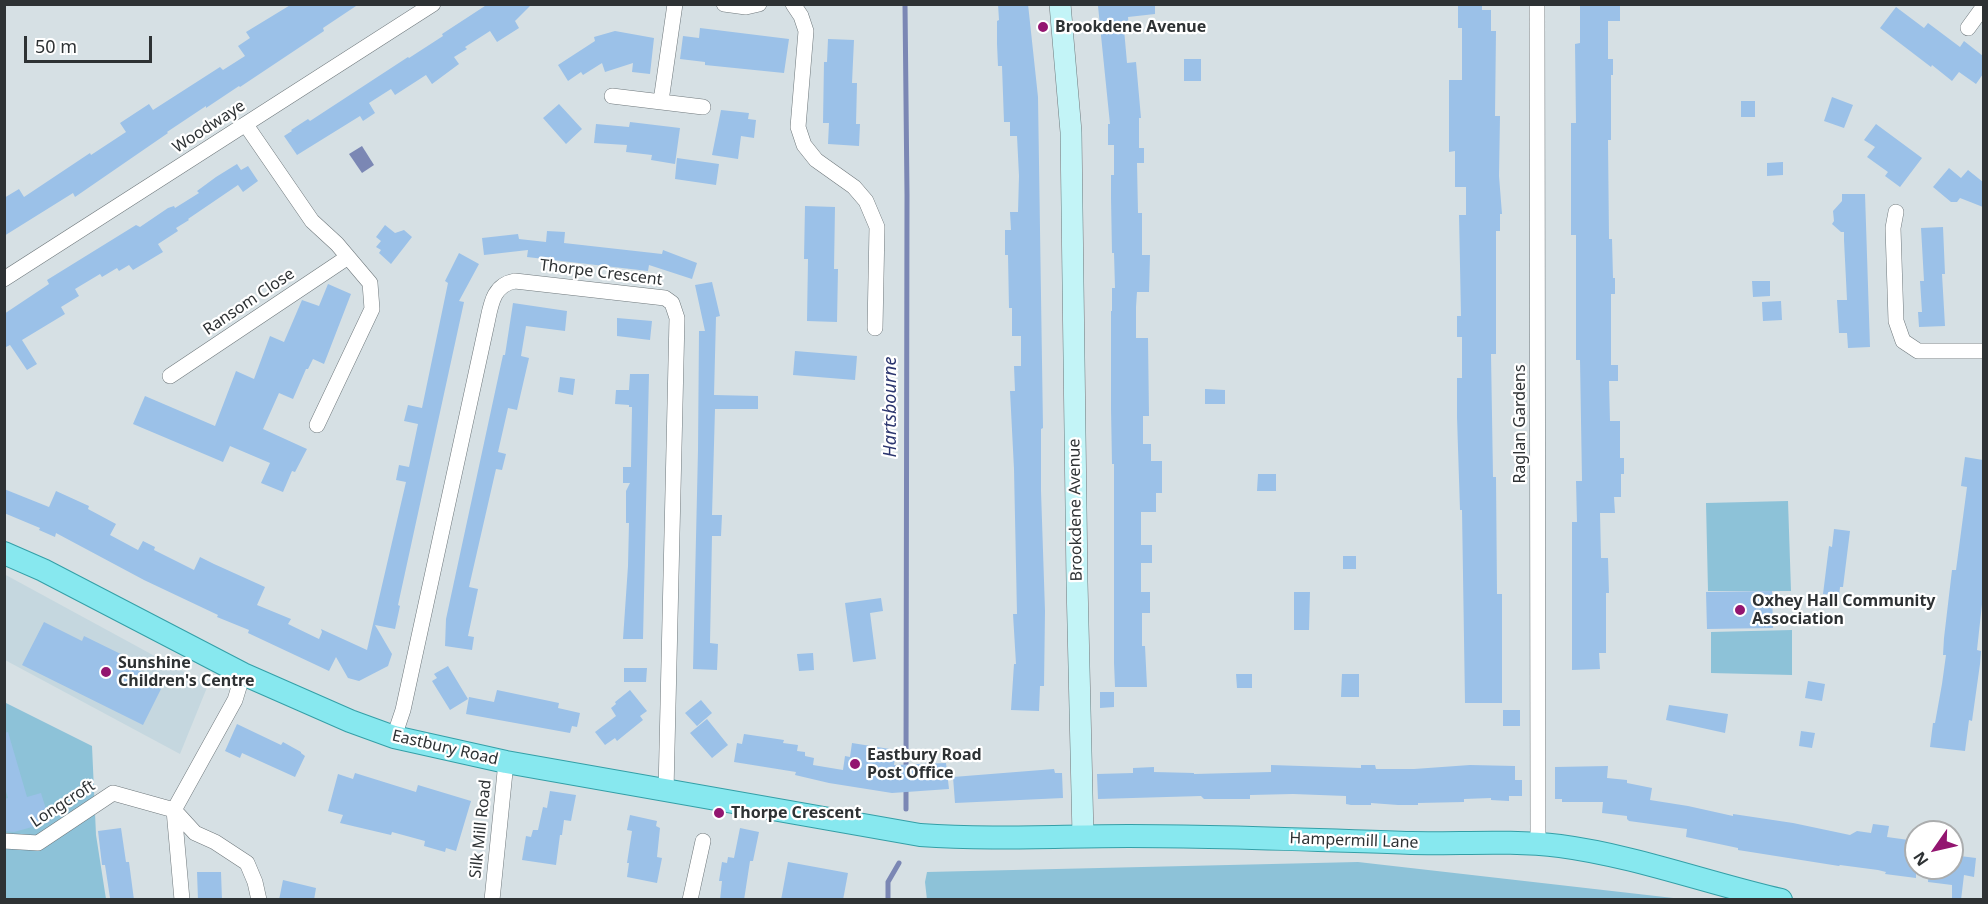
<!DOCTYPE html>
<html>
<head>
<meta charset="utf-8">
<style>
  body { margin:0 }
  #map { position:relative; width:1988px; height:904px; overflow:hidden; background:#d6e0e4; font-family:"Noto Sans",sans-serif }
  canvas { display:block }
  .frame { position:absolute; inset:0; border:6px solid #2e3234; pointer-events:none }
  .north { position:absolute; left:1904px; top:820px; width:60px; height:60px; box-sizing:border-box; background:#fff; border:2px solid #abadae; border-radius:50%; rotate:236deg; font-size:16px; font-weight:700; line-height:24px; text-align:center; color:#2e3234 }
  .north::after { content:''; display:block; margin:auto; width:21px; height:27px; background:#931570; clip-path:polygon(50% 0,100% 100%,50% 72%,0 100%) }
  .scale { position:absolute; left:24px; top:36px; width:128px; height:27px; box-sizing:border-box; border:3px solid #2e3234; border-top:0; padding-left:8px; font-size:18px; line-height:21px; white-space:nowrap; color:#2e3234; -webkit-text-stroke:4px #fff; paint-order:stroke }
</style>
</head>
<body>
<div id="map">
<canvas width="1988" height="904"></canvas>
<div class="frame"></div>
<div class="north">N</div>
<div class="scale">50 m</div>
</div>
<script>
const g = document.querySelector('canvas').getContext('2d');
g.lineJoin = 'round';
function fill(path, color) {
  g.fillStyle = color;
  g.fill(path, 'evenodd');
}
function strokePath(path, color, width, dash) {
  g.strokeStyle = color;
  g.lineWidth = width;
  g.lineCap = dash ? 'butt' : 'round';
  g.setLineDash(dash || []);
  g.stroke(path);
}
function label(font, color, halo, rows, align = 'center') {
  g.font = font + ' "Noto Sans",sans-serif';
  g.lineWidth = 4.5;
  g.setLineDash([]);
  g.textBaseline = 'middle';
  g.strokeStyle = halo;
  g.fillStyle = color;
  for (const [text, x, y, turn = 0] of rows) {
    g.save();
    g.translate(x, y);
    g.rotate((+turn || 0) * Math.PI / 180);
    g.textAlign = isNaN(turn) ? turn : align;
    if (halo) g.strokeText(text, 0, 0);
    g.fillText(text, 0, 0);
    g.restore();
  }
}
fill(new Path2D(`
  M4,574L208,685L180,754L5,660Z`), '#c5d7df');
fill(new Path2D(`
  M1788,501L1791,591H1708L1706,503Z
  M1792,630V675L1711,673V632Z
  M4,702L92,746L96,835L106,899H5Z
  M1358,862L1682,899L927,900L925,882L927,872Z`), '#8dc2d8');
fill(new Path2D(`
  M362,146L374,165L362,173L349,154Z`), '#7b87b4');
strokePath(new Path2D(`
  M905,4L907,195L906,771
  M906,809V786
  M888,900V882L899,863`), '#7b87b4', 5);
fill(new Path2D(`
  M292,4H359L323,28L324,31L240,87L239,86L206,108V106L167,132L168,133L75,197L73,193L4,236V198L19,189L24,197L90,153L91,155L126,132L120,123L149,104L153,110L220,67L223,70L245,56L238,46L250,38L246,32Z
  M488,4H532L515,21L519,28L497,42L490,31L465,47L467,49L454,57L459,64L432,84L426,75L395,95L391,89L369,103L375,113L363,121L360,116L297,155L284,136L292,131L291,130L308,119L310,121L408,57L409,58L443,36L442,34Z
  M998,4H1028L1038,97L1043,428L1041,429V491L1045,611L1044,686H1040L1039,711L1011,710L1014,664H1016L1013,614H1017L1014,469L1010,391H1015L1014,366H1021V336H1012V308H1009L1008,255H1005V230H1011L1010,212H1018L1019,176L1017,136H1010V122H1004L1002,66H998L997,44V21L999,20Z
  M1114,4H1155V14L1128,17L1129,28L1124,29L1127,63L1136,62L1141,118H1139V148H1144V163H1137L1138,213H1142V255H1150L1149,292H1137L1136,307V338H1148L1149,416H1143V444H1151V461H1162V493H1156V512H1141V545H1152V563H1141V592H1150V613H1142V646H1145L1147,687H1115L1114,663V464H1112L1111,409V311H1112V288H1115L1114,253H1112L1111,198V175H1114V145H1108V124H1110L1098,6Z
  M1458,4H1482V10H1491V31H1496L1495,116H1500L1499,176L1502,214H1500V231H1496V354H1491L1493,477H1496L1497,594H1502V703H1465L1462,510H1460L1457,417V378H1462V337H1457V316H1461L1459,215H1466V187H1455V151L1449,152V80H1462V28H1458Z
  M1580,5H1620V21H1608V59H1613V75H1611V140H1608L1609,239H1612L1613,278H1615V294H1611V365H1618V381H1609L1610,421H1620V458H1624V474H1621V497H1614L1615,513H1600L1601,558H1608L1609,593H1606V653H1599L1600,669L1572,670V522H1577L1576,481H1582L1580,360H1576V235H1571V123H1576L1575,44L1580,43Z
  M1896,7L1924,28L1928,23L1960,47L1964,41L1983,56V74L1976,84L1959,72L1952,81L1932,65L1931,67L1880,28Z
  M700,28L789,39L784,73L705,65V62L680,59L683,36L699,38Z
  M615,31L654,38L650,74L632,72L633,63L605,72L602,63L583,75L581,72L568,81L558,65L595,41L594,37Z
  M828,39L854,40L852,83H857L856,124H860L859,146L828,144L829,123H823L824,62H827Z
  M1184,59H1201V81H1184Z
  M1832,97L1853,105L1844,128L1824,121Z
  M1741,101H1755V117H1741Z
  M559,104L582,129L566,144L543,118Z
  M721,110L749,113L748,119L756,120L754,138L741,136L738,159L712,155Z
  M630,122L680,128L675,164L651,160L652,155L626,152L627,145L594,143L596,124L629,127Z
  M1876,124L1922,158L1900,187L1885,176L1888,172L1867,157L1875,147L1864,140Z
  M677,158L719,164L716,185L675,179Z
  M1783,162V175L1767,176V163Z
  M237,164L241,170L248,166L258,181L243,192L238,185L188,219L189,220L176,228L178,231L158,244L163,252L133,270L129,265L119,271L117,268L102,277L100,274L75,289L79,296L61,307L65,314L22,340L37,364L27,370L10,345L4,348V314L49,284L47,280L136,225L140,227L168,208L174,206L175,208L199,193L197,191L216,177Z
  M1949,168L1961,178L1968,170L1983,182V207L1960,198L1957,202H1951L1933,187Z
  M1842,194H1865L1870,347L1848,348L1847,333H1839L1837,300H1847L1844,240V232H1841L1832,224L1834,221L1833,211L1842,201Z
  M805,206L835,207L834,269H838L837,322L807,321L808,259H804Z
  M385,225L395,233L404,230L412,237L391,264L379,253L381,250L376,247L381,241L376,237Z
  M1943,227L1945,274H1942L1945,326L1919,327L1918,312H1922L1920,281H1924L1921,228Z
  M547,231L565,232L564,243L662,254L663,250L697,263L692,279L649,265L648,271L527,257L528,250L484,255L482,238L518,234L519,239L546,242Z
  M459,253L479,264L459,301L464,302L398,605L400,606L395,629L375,625L392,654L388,666L359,681L348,678L336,657L329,671L248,633L249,630L217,617L218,615L144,580L56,533L55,537L39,530L40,528L4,513V489L49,507L56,491L89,506L88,509L116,524L110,535L138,550L143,541L155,547L154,550L194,570L200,557L214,564L265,587L257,605L291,619L288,624L319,639L322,632L321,629L367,650L406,482L396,480L399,465L409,467L418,424L404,421L408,405L422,408L448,283L445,281Z
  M1752,281H1770V296L1753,297Z
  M712,282L720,316L716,317L714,395L758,396V409H715L712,515H722L721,536H712L710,643L718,644L717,670L693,669L698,450L699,331H705L695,285Z
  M328,284L351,294L324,364L313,359L308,369H306L293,399L279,393L263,429L307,449L295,472L292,471L283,492L261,483L270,463L230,446L223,462L133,424L145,396L215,426L236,371L254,379L270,336L284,342L302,300L319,306Z
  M1781,301L1782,320L1763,321L1762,302Z
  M513,303L567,311L565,331L526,326L521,356L529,358L517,410L508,408L498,452L506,454L502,470L496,469L469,587L478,589L468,636L474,637L472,650L445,646L446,619L503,355H505Z
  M617,318L652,321L650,340L617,336Z
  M795,351L857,356L855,380L793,375Z
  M630,374H649L643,639H623L628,566L629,523H626V491L630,483H623V467H631L632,407H629V405L615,404L616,390H629Z
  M560,377L575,379L573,395L558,392Z
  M1205,389L1225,390V404H1205Z
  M1965,457L1983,460V595L1977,650L1981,651L1980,664L1972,721L1969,720L1965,751L1930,747L1933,723H1935L1942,684L1946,655H1943L1944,638L1952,570H1956L1967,487L1961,486Z
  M1258,474H1276V491H1257Z
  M1834,529L1850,531L1843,587H1840L1839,596L1823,594L1829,546L1832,547Z
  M1343,556H1356V569H1343Z
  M1772,591L1773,628L1707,629L1706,592Z
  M1294,592H1310L1309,630H1294Z
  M881,598L883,611L870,613L876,659L853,662L845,603Z
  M44,622L82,641L84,636L133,660L130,666L164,683L143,725L22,665Z
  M813,653L814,670L799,671L797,654Z
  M448,666L468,699L450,710L432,681L437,678L434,674Z
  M624,668H647L646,682H624Z
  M1236,674H1252V688H1237Z
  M1342,674H1359V697H1341Z
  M1808,681L1825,684L1822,701L1805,698Z
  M497,690L559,703L558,708L580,713L577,727L572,726L570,733L466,714L469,697L494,702Z
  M630,690L647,711L640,716L643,720L617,741L615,738L605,745L595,732L616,716L611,708L616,704L615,702Z
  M1100,692H1114V707L1100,708Z
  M701,700L712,713L697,726L685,713Z
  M1669,705L1728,714L1725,733L1666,720Z
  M1503,710H1520V726H1503Z
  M707,719L728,745L712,758L690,733Z
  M237,724L281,745L283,742L301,752V753L305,756L295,777L242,753L240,758L225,751Z
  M1801,731L1815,733L1812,748L1799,746Z
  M8,732L27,797L41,793L50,822L14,832L4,831V799L8,798L4,785V733Z
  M744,734L784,740L783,743L798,745L797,751L805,752V756L814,758L813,765L843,770L845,756L850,757L852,743L896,750L894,765L946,763L949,789L892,793L829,783L795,775L796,772L734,762L737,743L742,744Z
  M1271,765L1361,768V765H1375L1376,769H1414L1470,765L1515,766V780H1522V796H1509V801L1491,800V798L1464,799V802L1418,803V805H1398L1371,803V805H1351L1346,804V796L1293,794L1250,795V799H1204L1201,796L1098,799L1097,774L1133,773V768L1154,767V772L1194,773V774L1271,772Z
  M1608,766L1607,778L1627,780V783L1652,788L1650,800L1688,806L1733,816V814L1793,823L1850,835L1857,831L1871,833L1873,824L1889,826L1887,837L1916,841V878L1885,874L1886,872L1878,870L1840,865L1839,866L1738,850V848L1686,837L1687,829L1629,821L1627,819V816L1602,813L1603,802H1562V799H1555V767Z
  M1054,769L1055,773H1062L1063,798L955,803L953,777Z
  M355,773L416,792L418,785L471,801L456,851L446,848L445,852L424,846L425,841L392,832L391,835L340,823L343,815L328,811L338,774L353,779Z
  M550,791L576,795L571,821L564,820L562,835H560L556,865L522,860L526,836L531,837L533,830H538L543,807L547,808Z
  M630,815L657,821L656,826L660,828L657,857L662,858L657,883L627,877L629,863H627L632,831L627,830Z
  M121,828L126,862H129L134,900L110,898L105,865H102L98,831Z
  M740,828L759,832L753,861H750L744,900H720L722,881H719L722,862L727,863L728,857L734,858Z
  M1952,855L1976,858L1974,877L1964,875L1961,900H1952V885L1928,882L1929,868H1952Z
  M788,862L848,873L843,900H781Z
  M197,872H221L222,900H198Z
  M283,880L316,888L314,900H279Z`), '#9bc1e8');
const street = new Path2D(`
  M724,4L746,7L759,4
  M793,4L801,16L806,31L798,127L804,145L816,160L854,187L866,201L877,227L875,328
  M1537,4L1538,844
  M1968,28L1984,6
  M612,96L703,107
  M661,101L675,4
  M246,125L312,221L337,244L370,283L372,309L317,425
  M1896,212L1893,228L1896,321L1903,341L1918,351H1984
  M4,279L433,4
  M170,376L348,257
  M394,737L403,710L487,323C491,304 493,285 515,281L665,298L672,303L677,318L666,791
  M4,841L38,843L113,793L174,810L195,833L215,842L247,863L255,882L259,900
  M182,900L174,810L235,700L243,674
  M492,900L506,762
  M690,900L703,841`);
const secondary = new Path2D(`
  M1060,4L1071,132L1077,582L1083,836`);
const primary = new Path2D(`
  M4,553L43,570L243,674L350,721L394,737L506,762L920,835C990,840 1059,836 1129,836C1223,836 1317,840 1411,843C1460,844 1511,840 1560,846C1635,856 1707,883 1781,900`);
strokePath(street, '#6f787c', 16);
strokePath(secondary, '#6f787c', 22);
strokePath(primary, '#349fa7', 24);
strokePath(street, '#fff', 15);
strokePath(secondary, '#c3f4f7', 21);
strokePath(primary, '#87e8ef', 22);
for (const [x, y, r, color] of [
  [1043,27,6,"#931570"],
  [1740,610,6,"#931570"],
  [106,672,6,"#931570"],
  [855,764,6,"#931570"],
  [719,813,6,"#931570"]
]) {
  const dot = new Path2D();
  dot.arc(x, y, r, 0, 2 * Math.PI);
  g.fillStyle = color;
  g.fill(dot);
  strokePath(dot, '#fff', 2);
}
label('bold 16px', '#2e3234', '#fff', [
  ["Brookdene Avenue",1055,27],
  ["Oxhey Hall Community",1752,601],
  ["Association",1752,619],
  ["Sunshine",118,663],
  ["Children's Centre",118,681],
  ["Eastbury Road",867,755],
  ["Post Office",867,773],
  ["Thorpe Crescent",731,813]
], 'left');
label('16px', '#2e3234', '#fff', [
  ["Woodwaye",209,127,-33],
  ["Thorpe Crescent",601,273,7],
  ["Ransom Close",249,302,-34],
  ["Raglan Gardens",1520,424,-90],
  ["Brookdene Avenue",1076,510,-91],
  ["Eastbury Road",445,748,13],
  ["Longcroft",63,804,-33],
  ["Silk Mill Road",481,829,-84],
  ["Hampermill Lane",1354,841,2]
]);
label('italic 18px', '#2c366f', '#fff', [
  ["Hartsbourne",891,407,-90]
]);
</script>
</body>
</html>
